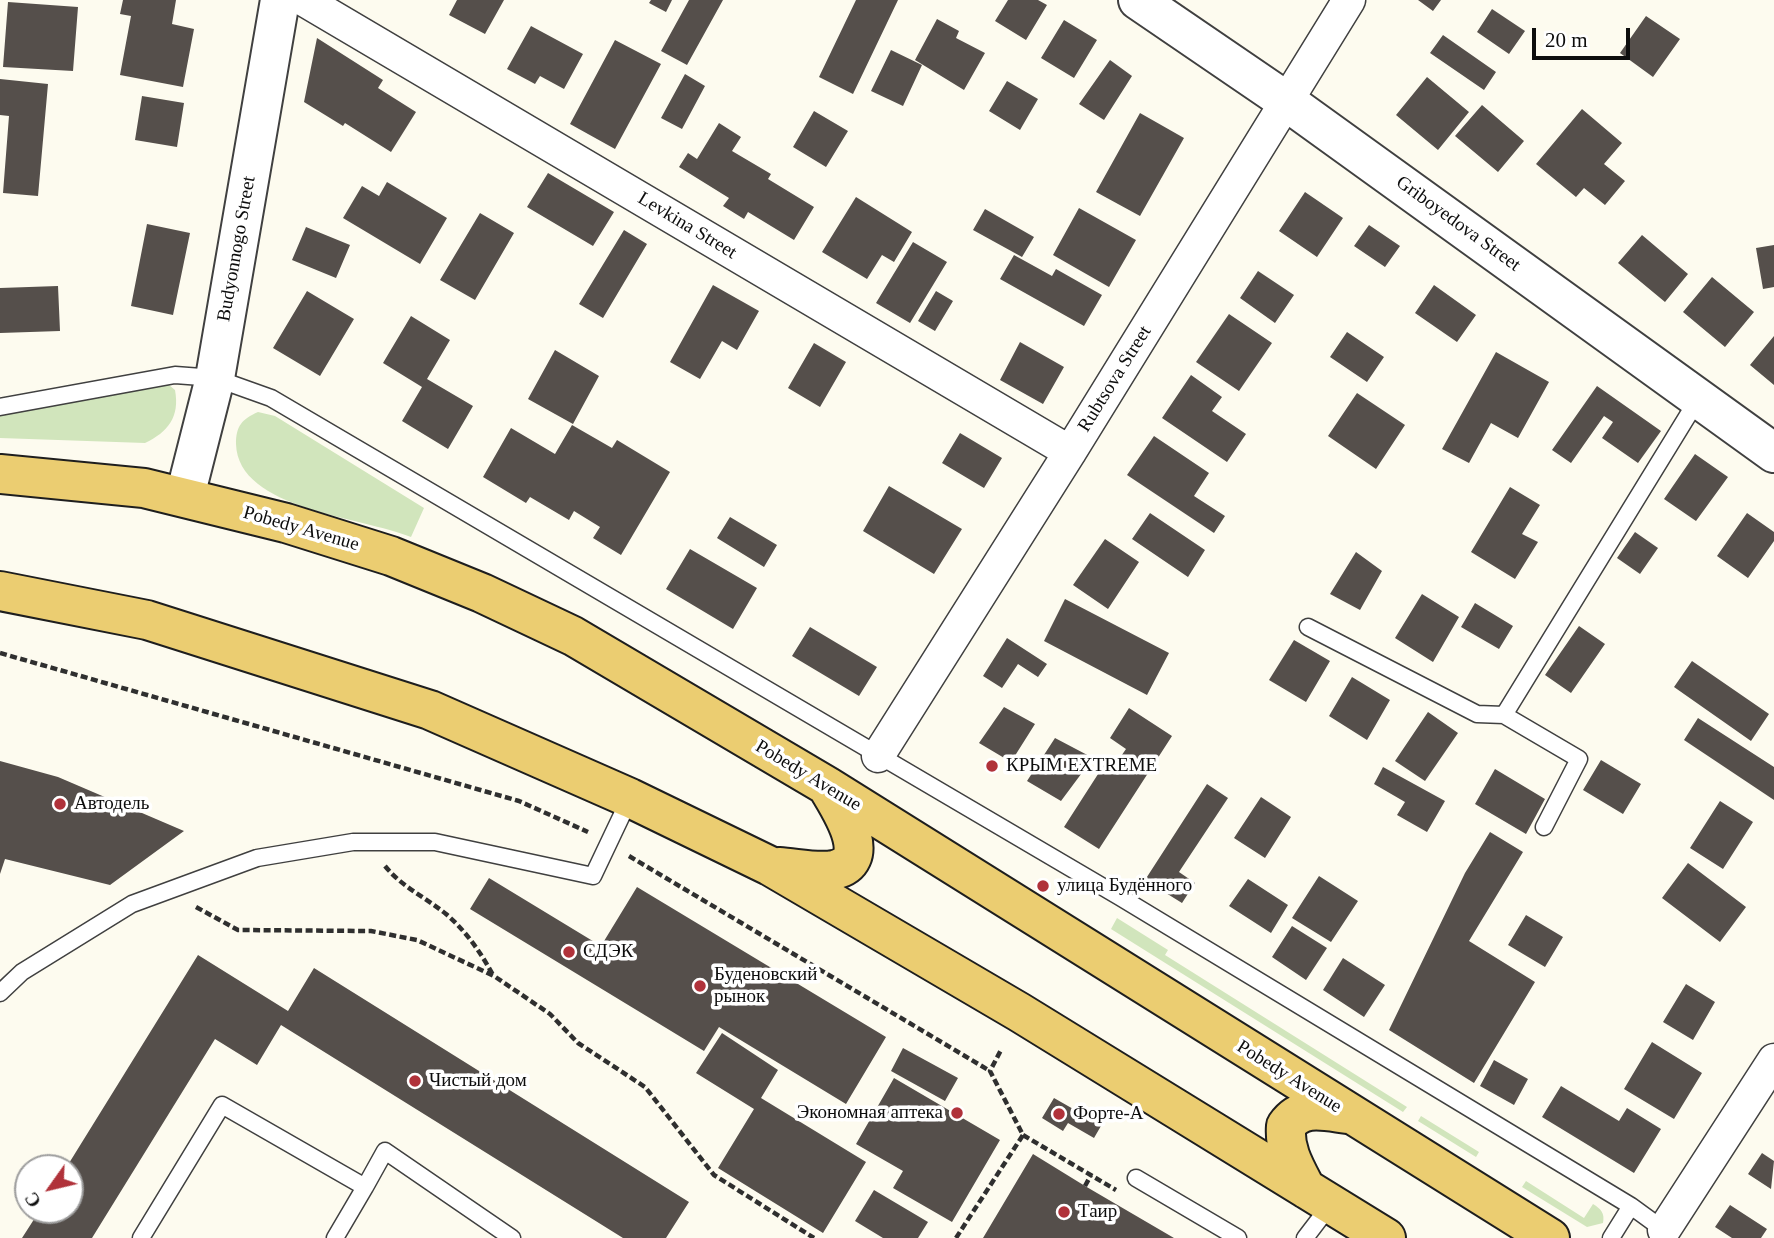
<!DOCTYPE html>
<html>
<head>
<meta charset="utf-8">
<style>
  body { margin:0 }
  #map { position:relative; width:1774px; height:1238px; overflow:hidden; background:#fdfbef; font-family:Georgia,serif }
  canvas { display:block }
  .north { position:absolute; left:14px; top:1154px; width:70px; height:70px; box-sizing:border-box; background:#fff; border:2px solid #9e9e9e; border-radius:50%; rotate:236deg; font-size:19px; font-weight:700; line-height:28px; text-align:center; color:#0d0d0d }
  .north::after { content:''; display:block; margin:auto; width:24px; height:32px; background:#b0323a; clip-path:polygon(50% 0,100% 100%,50% 72%,0 100%) }
  .scale { position:absolute; left:1532px; top:28px; width:98px; height:32px; box-sizing:border-box; border:4px solid #0d0d0d; border-top:0; padding-left:9px; font-size:21px; line-height:24px; white-space:nowrap; color:#0d0d0d; -webkit-text-stroke:5px #fff; paint-order:stroke }
</style>
</head>
<body>
<div id="map">
<canvas width="1774" height="1238"></canvas>
<div class="north">С</div>
<div class="scale">20 m</div>
</div>
<script>
const g = document.querySelector('canvas').getContext('2d');
g.lineJoin = 'round';
function fill(path, color) {
  g.fillStyle = color;
  g.fill(path, 'evenodd');
}
function strokePath(path, color, width, dash) {
  g.strokeStyle = color;
  g.lineWidth = width;
  g.lineCap = dash ? 'butt' : 'round';
  g.setLineDash(dash || []);
  g.stroke(path);
}
function label(font, color, halo, rows, align = 'center') {
  g.font = font + ' Georgia,serif';
  g.lineWidth = 7;
  g.setLineDash([]);
  g.textBaseline = 'middle';
  g.strokeStyle = halo;
  g.fillStyle = color;
  for (const [text, x, y, turn = 0] of rows) {
    g.save();
    g.translate(x, y);
    g.rotate((+turn || 0) * Math.PI / 180);
    g.textAlign = isNaN(turn) ? turn : align;
    if (halo) g.strokeText(text, 0, 0);
    g.fillText(text, 0, 0);
    g.restore();
  }
}
fill(new Path2D(`
  M160,385H169L175,390C180,417 168,432 145,443L0,438V414Z
  M258,412L275,416L424,508L411,537C363,517 238,510 236,444C236,426 242,419 258,412Z
  M1117,918L1168,950L1165,955L1407,1107L1403,1112L1111,929Z
  M1421,1116L1479,1152L1476,1157L1418,1121Z
  M1526,1181L1584,1218L1593,1204C1601,1209 1605,1213 1603,1223L1587,1227L1522,1187Z`), '#d1e5bc');
fill(new Path2D(`
  M123,0H176L172,24L194,29L183,87L120,75L131,16L120,14Z
  M457,0H504L485,34L449,15Z
  M651,0H672L666,12L649,3Z
  M689,0H723L687,65L661,51Z
  M856,0H898L853,94L819,77Z
  M1008,0H1038L1047,5L1026,40L995,21Z
  M1418,0H1441L1433,11Z
  M8,2L78,7L73,71L3,67Z
  M1492,9L1525,31L1509,54L1477,32Z
  M1646,16L1680,39L1653,77L1620,53Z
  M937,19L959,31L956,38L985,53L964,90L915,60Z
  M1064,20L1097,40L1074,78L1041,58Z
  M531,26L583,54L564,89L540,76L535,84L507,69Z
  M1443,35L1496,72L1484,90L1430,53Z
  M317,38L383,80L378,88L416,112L391,152L345,123L343,126L304,102Z
  M615,40L661,64L615,149L570,124Z
  M891,50L922,65L903,106L871,91Z
  M1110,60L1132,76L1104,120L1079,104Z
  M685,74L705,86L682,129L661,118Z
  M1427,77L1469,112L1438,150L1396,115Z
  M0,79L48,84L38,196L3,193L9,116L0,115Z
  M1007,81L1038,99L1020,130L989,111Z
  M142,96L184,103L177,147L135,140Z
  M1482,105L1524,141L1498,172L1455,136Z
  M1582,109L1622,143L1604,164L1625,181L1605,205L1584,188L1576,197L1536,164Z
  M814,111L848,131L826,167L793,147Z
  M1140,113L1184,138L1140,216L1096,192Z
  M719,123L741,137L732,151L771,174L768,179L814,207L794,240L748,212L744,219L723,206L729,198L679,167L688,153L697,159Z
  M548,173L614,212L593,246L527,207Z
  M387,182L447,218L420,264L343,218L362,186L379,196Z
  M1305,192L1343,218L1317,257L1279,231Z
  M856,197L912,232L894,262L882,255L867,279L822,252Z
  M1079,208L1136,240L1109,287L1053,255Z
  M985,209L1034,237L1022,257L973,230Z
  M480,213L514,233L475,300L440,280Z
  M147,224L190,233L173,315L131,306Z
  M1369,225L1400,246L1385,267L1354,246Z
  M306,227L350,245L336,278L292,260Z
  M624,230L647,244L603,318L579,304Z
  M1642,235L1688,274L1665,302L1618,263Z
  M913,242L947,262L910,323L876,303Z
  M1774,245V287L1763,289L1756,248Z
  M1014,255L1052,276L1056,269L1102,295L1084,326L1000,279Z
  M1258,271L1294,295L1275,323L1240,298Z
  M1712,277L1754,312L1725,347L1683,312Z
  M713,285L759,311L737,350L722,341L700,379L670,362Z
  M1434,285L1476,315L1457,342L1415,313Z
  M58,286L60,331L0,333V288Z
  M307,291L354,319L320,376L273,348Z
  M936,291L953,301L935,331L918,321Z
  M1229,314L1272,343L1239,391L1196,362Z
  M411,316L450,340L427,379L473,406L448,449L402,421L422,387L383,363Z
  M1347,332L1384,357L1367,382L1330,357Z
  M1774,336V385L1750,365Z
  M1020,342L1064,367L1043,404L1000,380Z
  M814,343L846,362L820,407L788,388Z
  M555,350L599,376L573,424L528,399Z
  M1496,352L1549,382L1518,438L1491,423L1469,463L1442,449Z
  M1191,375L1222,397L1212,411L1246,434L1227,462L1162,418Z
  M1597,386L1661,431L1638,463L1602,438L1613,422L1604,416L1571,463L1552,450Z
  M1357,393L1405,425L1376,469L1328,436Z
  M572,425L612,448L617,440L670,472L621,555L593,538L600,527L574,511L569,520L530,497L526,503L483,477L511,428L555,454Z
  M960,433L1002,458L984,488L942,463Z
  M1154,436L1209,473L1194,496L1225,516L1214,533L1127,475Z
  M1695,454L1728,477L1696,521L1664,499Z
  M889,486L962,529L934,574L863,531Z
  M1510,487L1540,505L1522,534L1538,542L1515,579L1471,552Z
  M1150,513L1205,550L1188,577L1132,539Z
  M1747,513L1774,532V541L1748,578L1717,556Z
  M730,517L777,545L764,567L717,538Z
  M1635,532L1658,548L1640,574L1617,558Z
  M1105,539L1139,562L1108,609L1073,585Z
  M690,549L757,588L733,629L666,589Z
  M1356,552L1382,571L1360,610L1330,594Z
  M1422,594L1459,617L1433,662L1395,638Z
  M1065,599L1169,653L1147,695L1044,641Z
  M1475,603L1513,626L1499,649L1461,627Z
  M1579,626L1605,644L1571,693L1545,675Z
  M810,627L877,667L859,696L792,656Z
  M1007,638L1047,664L1038,677L1018,664L1002,688L983,676Z
  M1294,640L1330,661L1306,702L1269,680Z
  M1692,661L1769,714L1751,741L1674,687Z
  M1352,677L1390,700L1367,740L1329,716Z
  M1004,707L1035,724L1011,762L979,743Z
  M1129,708L1172,736L1099,849L1064,827L1109,757L1117,762L1126,749L1110,738Z
  M1428,712L1458,733L1425,781L1395,761Z
  M1698,718L1774,767V800L1684,740Z
  M1055,738L1093,758L1061,801L1027,781Z
  M1601,760L1641,784L1623,814L1583,790Z
  M0,761L58,777L184,831L110,885L5,859L0,874Z
  M1383,767L1445,801L1427,832L1397,815L1405,802L1374,784Z
  M1495,769L1545,799L1526,834L1475,804Z
  M1207,784L1228,798L1179,872L1195,883L1182,903L1145,880Z
  M1261,797L1291,817L1265,858L1234,838Z
  M1720,801L1753,822L1723,869L1690,848Z
  M1490,832L1523,852L1469,941L1535,982L1474,1083L1389,1030L1465,873Z
  M1688,863L1746,907L1720,942L1662,898Z
  M1319,876L1358,901L1331,942L1292,918Z
  M489,878L601,946L637,887L886,1037L846,1104L719,1027L704,1051L470,909Z
  M1248,879L1288,905L1271,933L1229,906Z
  M1526,915L1563,937L1545,967L1508,945Z
  M1292,926L1327,948L1306,980L1272,957Z
  M198,955L288,1011L314,968L689,1202L666,1238H623L281,1025L257,1065L215,1039L92,1238H22L40,1210H70V1168H66Z
  M1343,958L1385,985L1364,1017L1323,990Z
  M1686,984L1715,1002L1693,1040L1663,1022Z
  M722,1033L778,1070L761,1098L866,1162L823,1233L718,1168L754,1109L696,1073Z
  M1652,1042L1702,1073L1674,1119L1624,1089Z
  M903,1048L958,1078L945,1101L891,1071Z
  M1494,1060L1528,1079L1514,1105L1480,1086Z
  M894,1078L1000,1140L952,1222L893,1188L903,1171L856,1144Z
  M1561,1086L1619,1121L1627,1108L1661,1129L1634,1173L1542,1117Z
  M1054,1098L1075,1110L1078,1105L1105,1119L1094,1138L1068,1123L1063,1131L1042,1118Z
  M1762,1153L1774,1161L1771,1189L1748,1174Z
  M1033,1154L1085,1186L1174,1238H983Z
  M874,1190L928,1222L918,1238H883L855,1221Z
  M1730,1205L1767,1229L1761,1238H1732L1715,1227Z`), '#554f4b');
const service = new Path2D(`
  M0,407L175,375L215,378L271,398L1120,897L1631,1206L1668,1233
  M1308,627L1477,714L1504,715L1579,759L1544,827
  M1504,715L1698,399
  M0,993L22,972L132,904L257,858L353,842H435L593,876L630,798
  M1136,1178L1238,1238
  M365,1187L385,1151L512,1238
  M141,1238L222,1105L365,1187L335,1238
  M1305,1238L1331,1204
  M1611,1238L1631,1206`);
const minor = new Path2D(`
  M304,0L1070,452
  M878,756L1070,452L1349,0
  M1664,1230L1774,1060`);
const tertiary = new Path2D(`
  M1138,0L1286,101L1774,453
  M185,496L215,378L280,0`);
const primary = new Path2D(`
  M0,474L144,488L286,523L391,556L482,593L573,636L827,786L1550,1238
  M0,591L147,620L430,710L630,798L770,866L1019,1012L1386,1238
  M779,867C796,868 817,873 834,870C876,861 839,807 828,788
  M1306,1189C1295,1168 1284,1150 1286,1126C1301,1104 1324,1111 1347,1114`);
strokePath(service, '#404040', 19);
strokePath(minor, '#404040', 35);
strokePath(tertiary, '#404040', 42);
strokePath(primary, '#1e1e1e', 42);
strokePath(new Path2D(`
  M0,653L519,801L588,832
  M629,856L990,1071
  M385,866C402,887 425,897 446,914C466,931 481,953 493,975
  M196,907L238,930L371,931L417,940L494,976L550,1014L578,1043L645,1087L714,1175L814,1238
  M1023,1135L1116,1190
  M1085,1186L1091,1175
  M956,1238L1023,1135L990,1071L1001,1050`), '#2f2f2f', 4.5, [7, 3.5]);
strokePath(service, '#fff', 16);
strokePath(minor, '#fff', 32);
strokePath(tertiary, '#fff', 38);
strokePath(primary, '#ebcd71', 38);
for (const [x, y, r, color] of [
  [992,766,7,"#b0323a"],
  [60,804,7,"#b0323a"],
  [1043,886,7,"#b0323a"],
  [569,952,7,"#b0323a"],
  [700,986,7,"#b0323a"],
  [415,1081,7,"#b0323a"],
  [957,1113,7,"#b0323a"],
  [1059,1114,7,"#b0323a"],
  [1064,1212,7,"#b0323a"]
]) {
  const dot = new Path2D();
  dot.arc(x, y, r, 0, 2 * Math.PI);
  g.fillStyle = color;
  g.fill(dot);
  strokePath(dot, '#fff', 2.5);
}
label('19px', '#0d0d0d', '#fff', [
  ["Griboyedova Street",1458,224,36],
  ["Levkina Street",687,226,31],
  ["Budyonnogo Street",237,249,-80],
  ["Rubtsova Street",1115,379,-58],
  ["Pobedy Avenue",301,529,16],
  ["Pobedy Avenue",808,776,31],
  ["Pobedy Avenue",1289,1077,32]
]);
label('19px', '#0d0d0d', '#fff', [
  ["КРЫМ EXTREME",1006,766],
  ["Автодель",74,804],
  ["улица Будённого",1057,886],
  ["СДЭК",583,952],
  ["Буденовский",714,975],
  ["рынок",714,997],
  ["Чистый дом",429,1081],
  ["Экономная аптека",943,1113,"right"],
  ["Форте-А",1073,1114],
  ["Таир",1078,1212]
], 'left');
</script>
</body>
</html>
